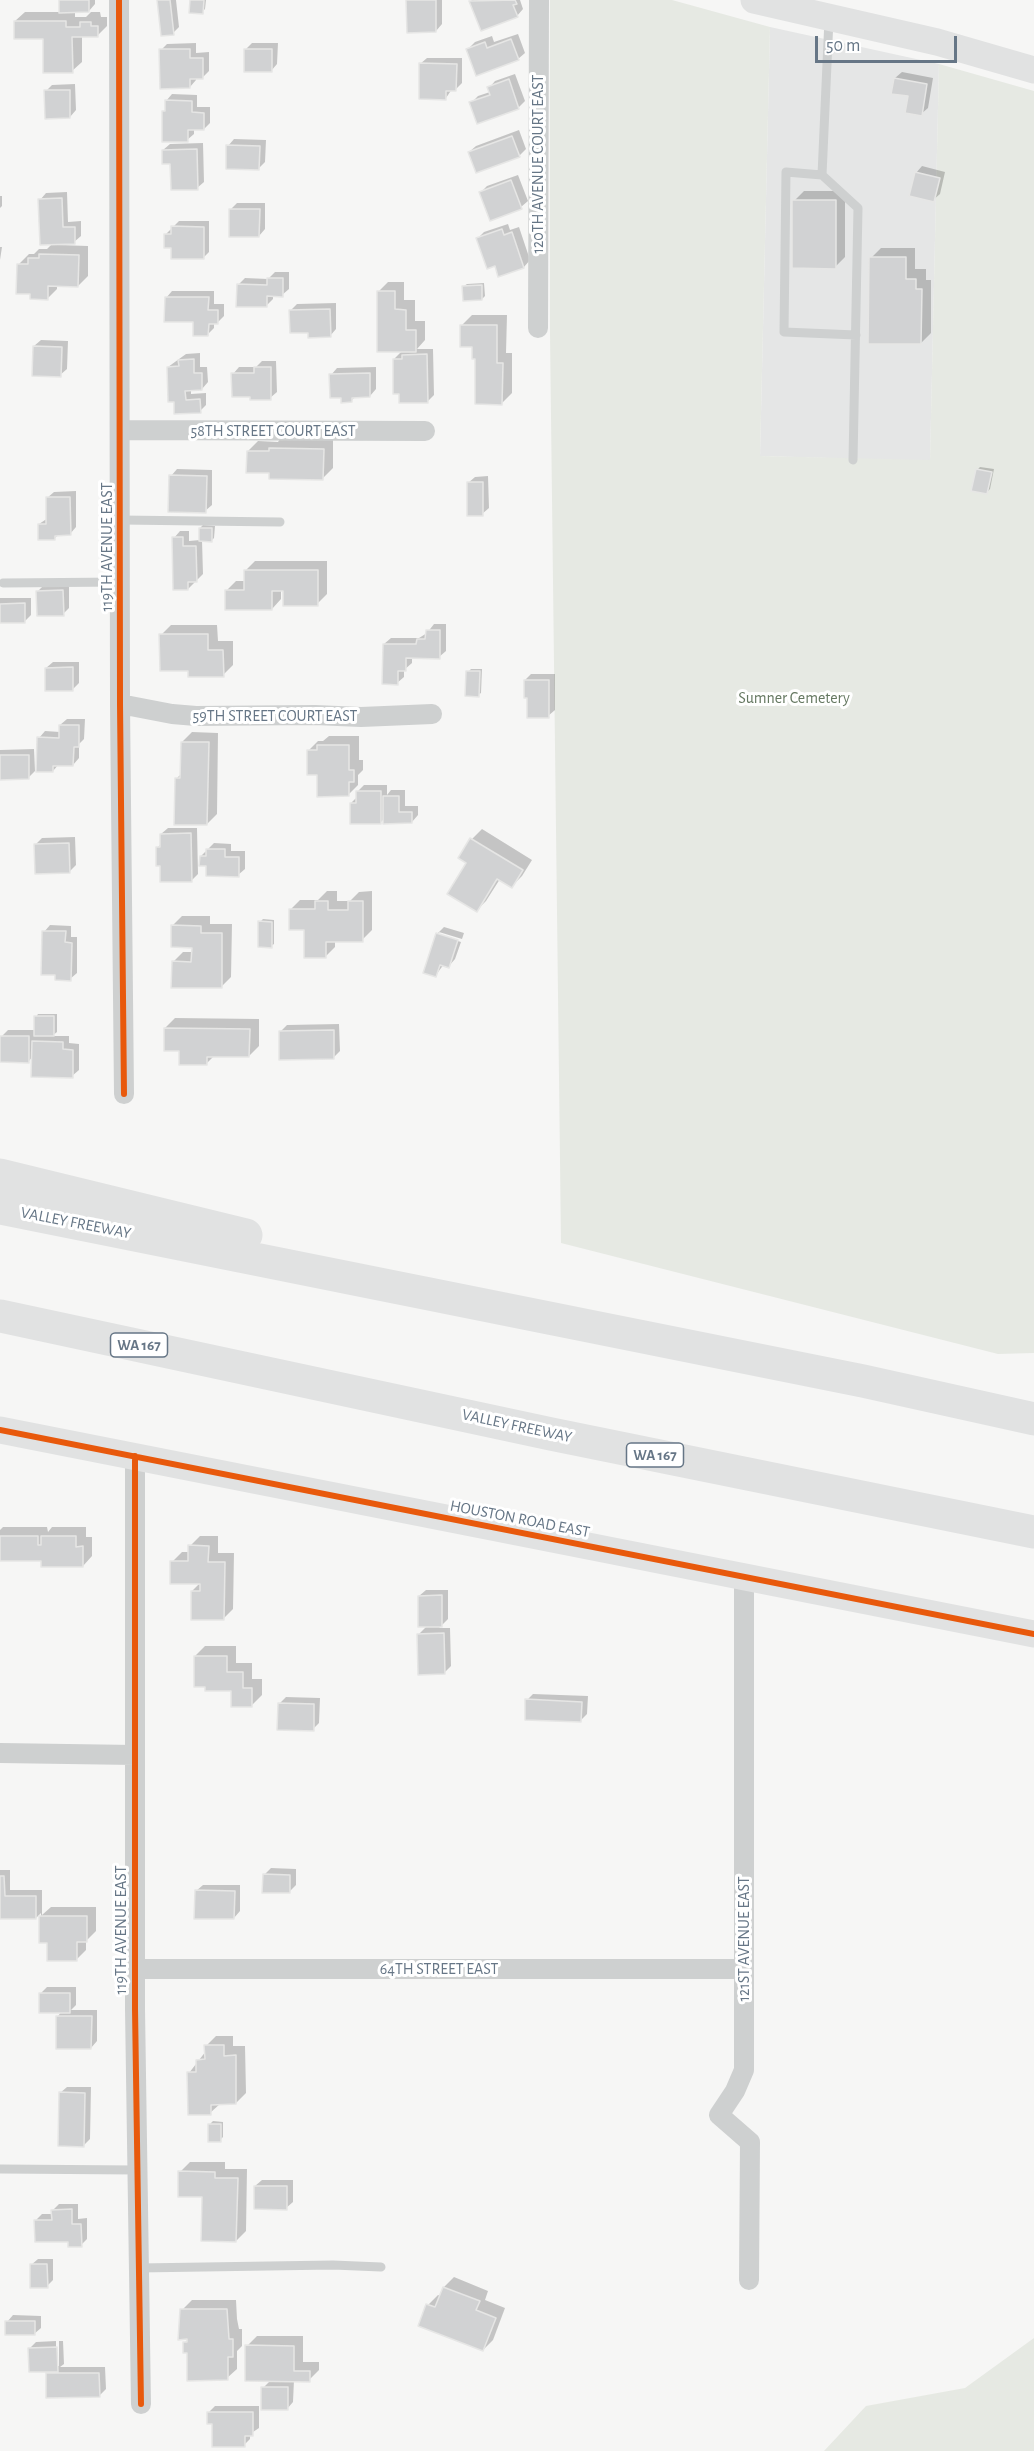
<!DOCTYPE html>
<html>
<head>
<meta charset="utf-8">
<style>
  body { margin:0 }
  #map { position:relative; width:1034px; height:2451px; overflow:hidden; background:#f6f6f5; font-family:"Alegreya Sans",sans-serif }
  canvas { display:block }
  .scale { position:absolute; left:815px; top:36px; width:142px; height:27px; box-sizing:border-box; border:3px solid #667686; border-top:0; padding-left:8px; font-size:18px; line-height:21px; white-space:nowrap; color:#667686; -webkit-text-stroke:4px #fff; paint-order:stroke }
</style>
</head>
<body>
<div id="map">
<canvas width="1034" height="2451"></canvas>
<div class="scale">50 m</div>
</div>
<script>
const g = document.querySelector('canvas').getContext('2d');
g.lineJoin = 'round';
function fill(path, color) {
  g.fillStyle = color;
  g.fill(path, 'evenodd');
}
function strokePath(path, color, width, dash) {
  g.strokeStyle = color;
  g.lineWidth = width;
  g.lineCap = dash ? 'butt' : 'round';
  g.setLineDash(dash || []);
  g.stroke(path);
}
function label(font, color, halo, rows, align = 'center') {
  g.font = font + ' "Alegreya Sans",sans-serif';
  g.lineWidth = 6;
  g.setLineDash([]);
  g.textBaseline = 'middle';
  g.strokeStyle = halo;
  g.fillStyle = color;
  for (const [text, x, y, turn = 0] of rows) {
    g.save();
    g.translate(x, y);
    g.rotate((+turn || 0) * Math.PI / 180);
    g.textAlign = isNaN(turn) ? turn : align;
    if (halo) g.strokeText(text, 0, 0);
    g.fillText(text, 0, 0);
    g.restore();
  }
}
fill(new Path2D(`
  M770,27L939,64L930,461L760,456Z`), '#e5e6e6');
fill(new Path2D(`
  M550,0H672L770,27L760,456L930,460L939,64L1034,91V1353L998,1354L561,1243L550,333Z
  M1034,2338V2451H824L866,2406L965,2388Z`), '#e6e9e3');
fill(new Path2D(`
  M60,0H95V4L89,11H75V17H86L91,12H100L101,17H107V26L97,36H82V62L72,71L44,37L15,21L25,12H60Z
  M158,0H176L179,27L173,33Z
  M191,0H206L205,9L202,12Z
  M407,0H442V24L436,31Z
  M472,0H520L523,9L517,16L471,1Z
  M518,34L525,53L518,59L468,49L475,42L492,36L494,42Z
  M196,43V53L209,52V71L203,77H196V80L190,87L161,50L167,44Z
  M252,43H278L277,64L271,71L246,49Z
  M427,58H462V83L456,89H452L446,98L420,64Z
  M902,72L933,78L928,108L921,114L910,95L895,78Z
  M515,74L525,101L519,107L478,122L471,103L478,96L490,92L489,88L495,81Z
  M75,84L76,110L70,117L46,91L52,85Z
  M172,94L197,95V107H210V123L204,129H194V134L187,140L163,112L166,109V101Z
  M519,130L526,149L519,156L469,152L476,146Z
  M234,139L266,140L265,162L259,168L228,146Z
  M203,143L204,182L197,188L172,163L163,150L170,144Z
  M922,166L945,172L940,194L933,200L916,173Z
  M518,175L528,201L521,207L491,219L481,192L487,186Z
  M804,191H845V257L835,267L794,201Z
  M67,192L68,222L81,221V236L74,242L58,243V245L88,246V276L78,286L57,285V289L47,299L19,264L29,254H34L39,249H47L53,243L40,200L46,193Z
  M0,196H2V206L0,208Z
  M237,203H265V229L259,236L231,209Z
  M179,221H209V252L203,258L173,247L165,235Z
  M508,224L510,230L519,227L530,260L524,267L499,275L496,265L478,238L484,232Z
  M0,247H2L0,260Z
  M881,248H915V269H926V280H931V333L921,343L871,258Z
  M275,272H289V289L282,295H273V299L266,306L238,285L245,278L268,279Z
  M388,282H404V300H415V321H425V340L417,349H433L434,395L427,402L394,359L403,350L378,292Z
  M484,283L485,296L482,299L464,286L467,284Z
  M172,291H214V304H224V316L218,322H214V328L208,334L166,298Z
  M336,303V329L330,336L310,331L291,310L297,304Z
  M472,315H507L506,353H512V393L502,403L462,325Z
  M41,340L68,341L67,369L60,375L34,346Z
  M200,353V367H207L208,382L202,389H191V394L206,393V405L200,411L175,400L168,367L186,354Z
  M262,361H276L277,392L270,398L233,374L239,367H256Z
  M376,367V389L370,396H356L351,401L343,396L331,375L337,368Z
  M280,439L333,440V468L323,478L270,471L248,451L258,441L278,442Z
  M980,467L994,469L990,489L987,492L977,470Z
  M177,469L212,470V505L205,511L171,476Z
  M488,476L489,508L482,514L468,483L475,477Z
  M76,491V527L70,534H59L55,538L39,524L48,518L47,498L54,492Z
  M203,525L215,526L214,538L212,540H202L203,574L188,589L174,538L180,531H189V541L200,540V528Z
  M255,561H327V594L317,604L281,589V599L272,609L226,591L236,581H245V571Z
  M69,584V608L63,614L38,591L44,585Z
  M0,598H31V615L25,621L0,622Z
  M434,624H446V651L439,657H412V663L404,670V677L397,683L384,644L391,638H419L427,633Z
  M171,625H217L218,641H233V665L223,675L189,669L161,635Z
  M53,662H79V683L73,689L46,668Z
  M471,669H482L481,693L478,695L468,672Z
  M531,674H555V710L548,716L529,697L525,680Z
  M67,719H85L84,739L79,744V758L73,765L59,764L53,771L39,738L45,731L60,732V725Z
  M192,732L218,733L217,814L207,824L176,779L182,773V742Z
  M329,736H359V760H363V770L358,775V785L348,795L318,774L308,751L318,741H323Z
  M34,749L35,771L28,778H0V750Z
  M364,785H387V795L391,790H405V806H418V815L412,822L385,818L381,822L351,803L357,797V792Z
  M168,828H197L198,874L191,881L161,865L157,848L161,844V834Z
  M482,829L532,860L522,876L512,886L500,879L486,901L477,910L468,862L460,857L472,839Z
  M75,837L76,865L69,872L36,844L42,838Z
  M214,843L231,844V851H245V869L238,875L207,865L201,856Z
  M327,891H337V901H350L359,892L372,891V930L362,940H335V947L325,957L290,910L300,900H318Z
  M182,916H210V924H232L231,977L221,987L173,962L183,952H193V946L172,926Z
  M263,919L274,920V944L271,946L260,922Z
  M50,925L71,926V937H77V973L70,979L44,932Z
  M444,927L464,933L462,939L439,932V935L461,942L455,959L449,966L444,964L436,975L425,972L438,933Z
  M38,1014H57V1032L52,1036H69V1043L79,1044V1070L72,1076L33,1056L29,1061L2,1036L8,1030H36V1017Z
  M175,1018L259,1019V1046L249,1056H214L206,1064L180,1050L165,1028Z
  M339,1024L340,1051L333,1058L280,1032L287,1025Z
  M3,1527H47L48,1532L52,1527H86V1537H92V1556L83,1566L42,1559L0,1560V1530Z
  M200,1536H218V1553H234L233,1609L223,1619L192,1591L201,1582L172,1562L182,1552H190V1546Z
  M426,1590H448V1619L439,1628H450L451,1666L444,1673L419,1634L427,1626L419,1596Z
  M205,1646H236V1663H252V1679H262V1695L252,1705L195,1656Z
  M533,1694L588,1696L587,1714L581,1720L527,1700Z
  M286,1697L320,1698L319,1723L313,1729L279,1704Z
  M271,1868L296,1869V1885L289,1892L264,1875Z
  M0,1870H10V1890H42V1915L51,1907H96V1931L86,1941V1950L76,1960L49,1941H41V1913L36,1918H0Z
  M203,1885H240V1911L234,1918L196,1891Z
  M47,1987H76V2005L71,2010H97V2041L91,2048L58,2016L62,2011L40,1994Z
  M216,2036H233V2046H245L246,2093L236,2103H221L210,2113L189,2073L206,2051V2046Z
  M67,2087H91L90,2139L84,2145L60,2093Z
  M213,2121L223,2122V2137L220,2140L210,2124Z
  M190,2162H225V2169H247L246,2231L236,2241L204,2196L180,2172Z
  M262,2180H293V2202L286,2208L255,2186Z
  M59,2204H78V2219L87,2218V2239L81,2245L36,2220L42,2214H53V2210Z
  M38,2259H53V2280L47,2286L31,2265Z
  M454,2277L488,2291L485,2300L505,2308L493,2340L483,2350L420,2325L428,2305L438,2295L441,2296L444,2287Z
  M192,2300H236L237,2319L239,2329H242V2346L237,2351V2369L227,2378L189,2352L184,2343L190,2338L182,2310Z
  M13,2315L41,2316V2328L34,2334L7,2322Z
  M257,2336H303V2362H319V2370L309,2380H294L293,2402L287,2409L263,2388L271,2380L247,2346Z
  M56,2341V2366H59V2341H63L64,2364L60,2367H105L106,2389L99,2396L47,2374L51,2370L30,2348L36,2342Z
  M215,2406H259V2428L250,2434V2439L244,2445L213,2422L209,2412Z`), '#0003');
const building = new Path2D(`
  M59,0H89V12L59,13Z
  M157,0H170L174,35L161,36Z
  M190,0H204L203,14L189,13Z
  M406,0H436V32L407,33Z
  M515,0L517,4L513,5L518,17L481,31L469,1Z
  M14,21H66V27H80V22H91V26H98V37H72L73,73H43V39H14Z
  M511,39L519,60L476,76L466,49L485,42L487,48Z
  M159,49H190V58H203V79H190V88L160,89Z
  M244,49H272V72H244Z
  M419,63L457,64L456,91H446V100L419,99Z
  M894,78L927,84L922,116L905,113L908,96L891,94Z
  M509,79L519,109L477,124L469,102L490,95L487,87Z
  M44,90H70V118L45,119Z
  M165,100L192,101V112L204,113V130H188V142H162V111H165Z
  M512,136L520,157L476,173L468,152Z
  M226,145L260,146L259,170L226,169Z
  M197,149L198,190H171L170,164H162V150Z
  M915,172L940,178L934,202L909,196Z
  M511,180L522,209L490,221L479,192Z
  M62,198L63,227H75V244L40,245L38,199Z
  M792,200H836V269L792,268Z
  M229,209H260L259,237H229Z
  M171,226L204,227V259H171V248H164V234H171Z
  M502,229L504,235L512,232L524,268L498,277L495,266L487,269L476,238Z
  M39,254L79,255L78,287L48,286V300L30,299V294H16L17,264H28V258H39Z
  M869,257H906V279H916V289H922L921,344H868Z
  M267,278H283V297L267,296V307H236L237,284L267,285Z
  M482,285V300L463,301L462,286Z
  M377,291H395V309L406,310V330H416V352H377Z
  M165,297H209L208,310H218V324H209L208,336H193V322H164Z
  M330,309L331,337L308,338V333H290L289,310Z
  M460,325H497V363H503L502,405L475,404V359H472V347H460Z
  M33,346L62,347L61,377L32,376Z
  M427,354L428,403H399V394H393V359H402V355Z
  M194,359V373H202V390L185,391L186,400L200,399L201,413L174,414V402H168L167,367L179,366L178,360Z
  M254,367H271V400H250V397H232L231,373H254Z
  M370,373V397L352,398V402L341,403V398H330L329,374Z
  M269,448L324,449L323,480L269,479V473H246L247,451H269Z
  M976,469L992,472L987,494L971,491Z
  M169,475L207,476L206,513L168,512Z
  M467,482H483V516H467Z
  M46,497H70L71,535L55,536V540H38V524H46Z
  M199,528H212V542L199,541Z
  M172,537H183V546H196L197,582H188V590H173Z
  M244,570H318V606H283V591H272V610H225V590H244Z
  M63,590L64,616H37L36,591Z
  M25,603V623H0V604Z
  M426,630H440V659L406,658V671H398V685L382,684L383,644H416L417,639H425Z
  M159,634H208V650H223L224,677H188V671H160Z
  M73,667V691H45V668Z
  M466,671H480L479,697L465,696Z
  M524,680H549V718H527V698H524Z
  M59,725H79V747H74L73,766H53V772H36L37,737L59,738Z
  M181,742H209L207,825H174L175,778H180Z
  M317,745H349V770H354V782H349V796L317,797V775H307V750H317Z
  M0,755H29V779L0,780Z
  M356,791H381V824H350V803H356Z
  M383,796H399V812H412V823L383,824Z
  M191,833L192,882H160V866H156V847H160V834Z
  M470,838L523,870L512,888L497,879L477,912L447,894L466,863L458,858Z
  M69,843L70,873L35,874L34,844Z
  M206,849H225V857H239V877L206,876V866H199L200,856H206Z
  M315,901H328V910H348V901H363V942H326V958H304V930H289V909H315Z
  M258,921L272,922V948L258,947Z
  M171,925L201,926V933H222V988H171L172,961L191,962L192,948L171,947Z
  M42,931H66L65,942L72,943L71,981L55,980V975H41Z
  M436,933L458,940L449,968L440,965L436,977L423,973Z
  M34,1016H54V1036H34Z
  M164,1028L250,1029L249,1057H207V1065H179V1051H164Z
  M334,1030V1059L279,1060V1031Z
  M0,1036H29V1063L0,1062Z
  M32,1041L63,1042V1049L73,1050V1078L31,1077Z
  M0,1536H38V1545H41V1536H76V1547L83,1546V1567H41V1561H0Z
  M188,1545L209,1546L208,1562H225L224,1620H191V1591H200V1584H170V1561H188Z
  M442,1595V1627H418V1596Z
  M444,1633L445,1674L418,1675L417,1634Z
  M194,1656H227V1672H243V1688H252V1707H231V1691H205V1687H194Z
  M525,1699L582,1702L581,1722L525,1720Z
  M278,1703L314,1704V1731L277,1730Z
  M263,1874L290,1875V1893H262Z
  M0,1876H4L5,1896H36V1919H0Z
  M195,1890L235,1891L234,1919H194Z
  M39,1916H87V1942H77V1961H47V1943H39Z
  M39,1993H70V2013H39Z
  M56,2016H92L91,2049H56Z
  M204,2045H224V2056L236,2055V2104L211,2105V2115H188L187,2072H196V2060L205,2059Z
  M59,2092L85,2093L84,2147L58,2146Z
  M208,2124H221V2142H208Z
  M178,2171L215,2172V2178H238L236,2242L201,2241L202,2197H178Z
  M254,2186H287V2210L254,2209Z
  M72,2209V2224H81L82,2247H68V2242H35L34,2220H52L51,2210Z
  M30,2264H47L48,2288H30Z
  M443,2287L480,2301L476,2310L496,2318L483,2351L418,2326L426,2304L435,2307Z
  M180,2309H227L229,2339H233V2357H228V2380L187,2381V2353H183V2342H187V2339L178,2340Z
  M5,2321H35V2335H5Z
  M245,2345L294,2346V2371H310V2382L245,2381Z
  M57,2347L58,2372H29L28,2348Z
  M46,2373H99L100,2397L46,2398Z
  M261,2387H288V2410H261Z
  M207,2412H253V2436H245V2447H212V2424H207Z`);
fill(building, '#d1d2d3');
strokePath(building, '#e6e6e5', 1.5);
strokePath(new Path2D(`
  M829,19L822,175L858,208L853,460
  M822,175L786,172L784,332L856,335
  M121,520L280,522
  M3,583L121,582
  M0,2169L137,2170
  M139,2268L333,2265L381,2267`), '#ced0d0', 9);
strokePath(new Path2D(`
  M119,0L120,704L124,1094
  M538,328L539,0
  M121,430L425,431
  M120,704L172,714L196,716L315,715L361,717L432,714
  M135,1456V2009L141,2404
  M744,1577V2070L735,2091L719,2115L750,2142L749,2280
  M0,1753L135,1755
  M135,1969H744`), '#ced0d0', 20);
strokePath(new Path2D(`
  M754,0L937,42L1034,70
  M0,1430L1034,1634`), '#e1e2e2', 27);
strokePath(new Path2D(`
  M0,1175L246,1235
  M0,1208L863,1381L1034,1419
  M0,1316L551,1434L1034,1532`), '#e1e2e2', 33);
strokePath(new Path2D(`
  M119,0L120,704L124,1094
  M0,1430L1034,1634
  M135,1456V2009L141,2404`), '#e8590c', 6);
for (const [x, y, w] of [
  [139,1345,57],
  [655,1455,57]
]) {
  const box = new Path2D();
  box.roundRect(x - w / 2, y - 12, w, 24, 4.5);
  g.fillStyle = '#fff';
  g.fill(box);
  strokePath(box, '#667686', 1.5);
}
label('bold 15px', '#667686', null, [
  ["WA 167",139,1345],
  ["WA 167",655,1455]
]);
label('16px', '#667686', '#fff', [
  ["120TH AVENUE COURT EAST",538,164,-90],
  ["58TH STREET COURT EAST",273,431],
  ["119TH AVENUE EAST",107,547,-90],
  ["59TH STREET COURT EAST",275,716],
  ["VALLEY FREEWAY",76,1223,11],
  ["VALLEY FREEWAY",517,1426,12],
  ["HOUSTON ROAD EAST",520,1519,11],
  ["119TH AVENUE EAST",121,1930,-90],
  ["121ST AVENUE EAST",744,1939,-90],
  ["64TH STREET EAST",439,1969]
]);
label('16px', '#657861', '#fff', [
  ["Sumner Cemetery",794,698]
]);
</script>
</body>
</html>
